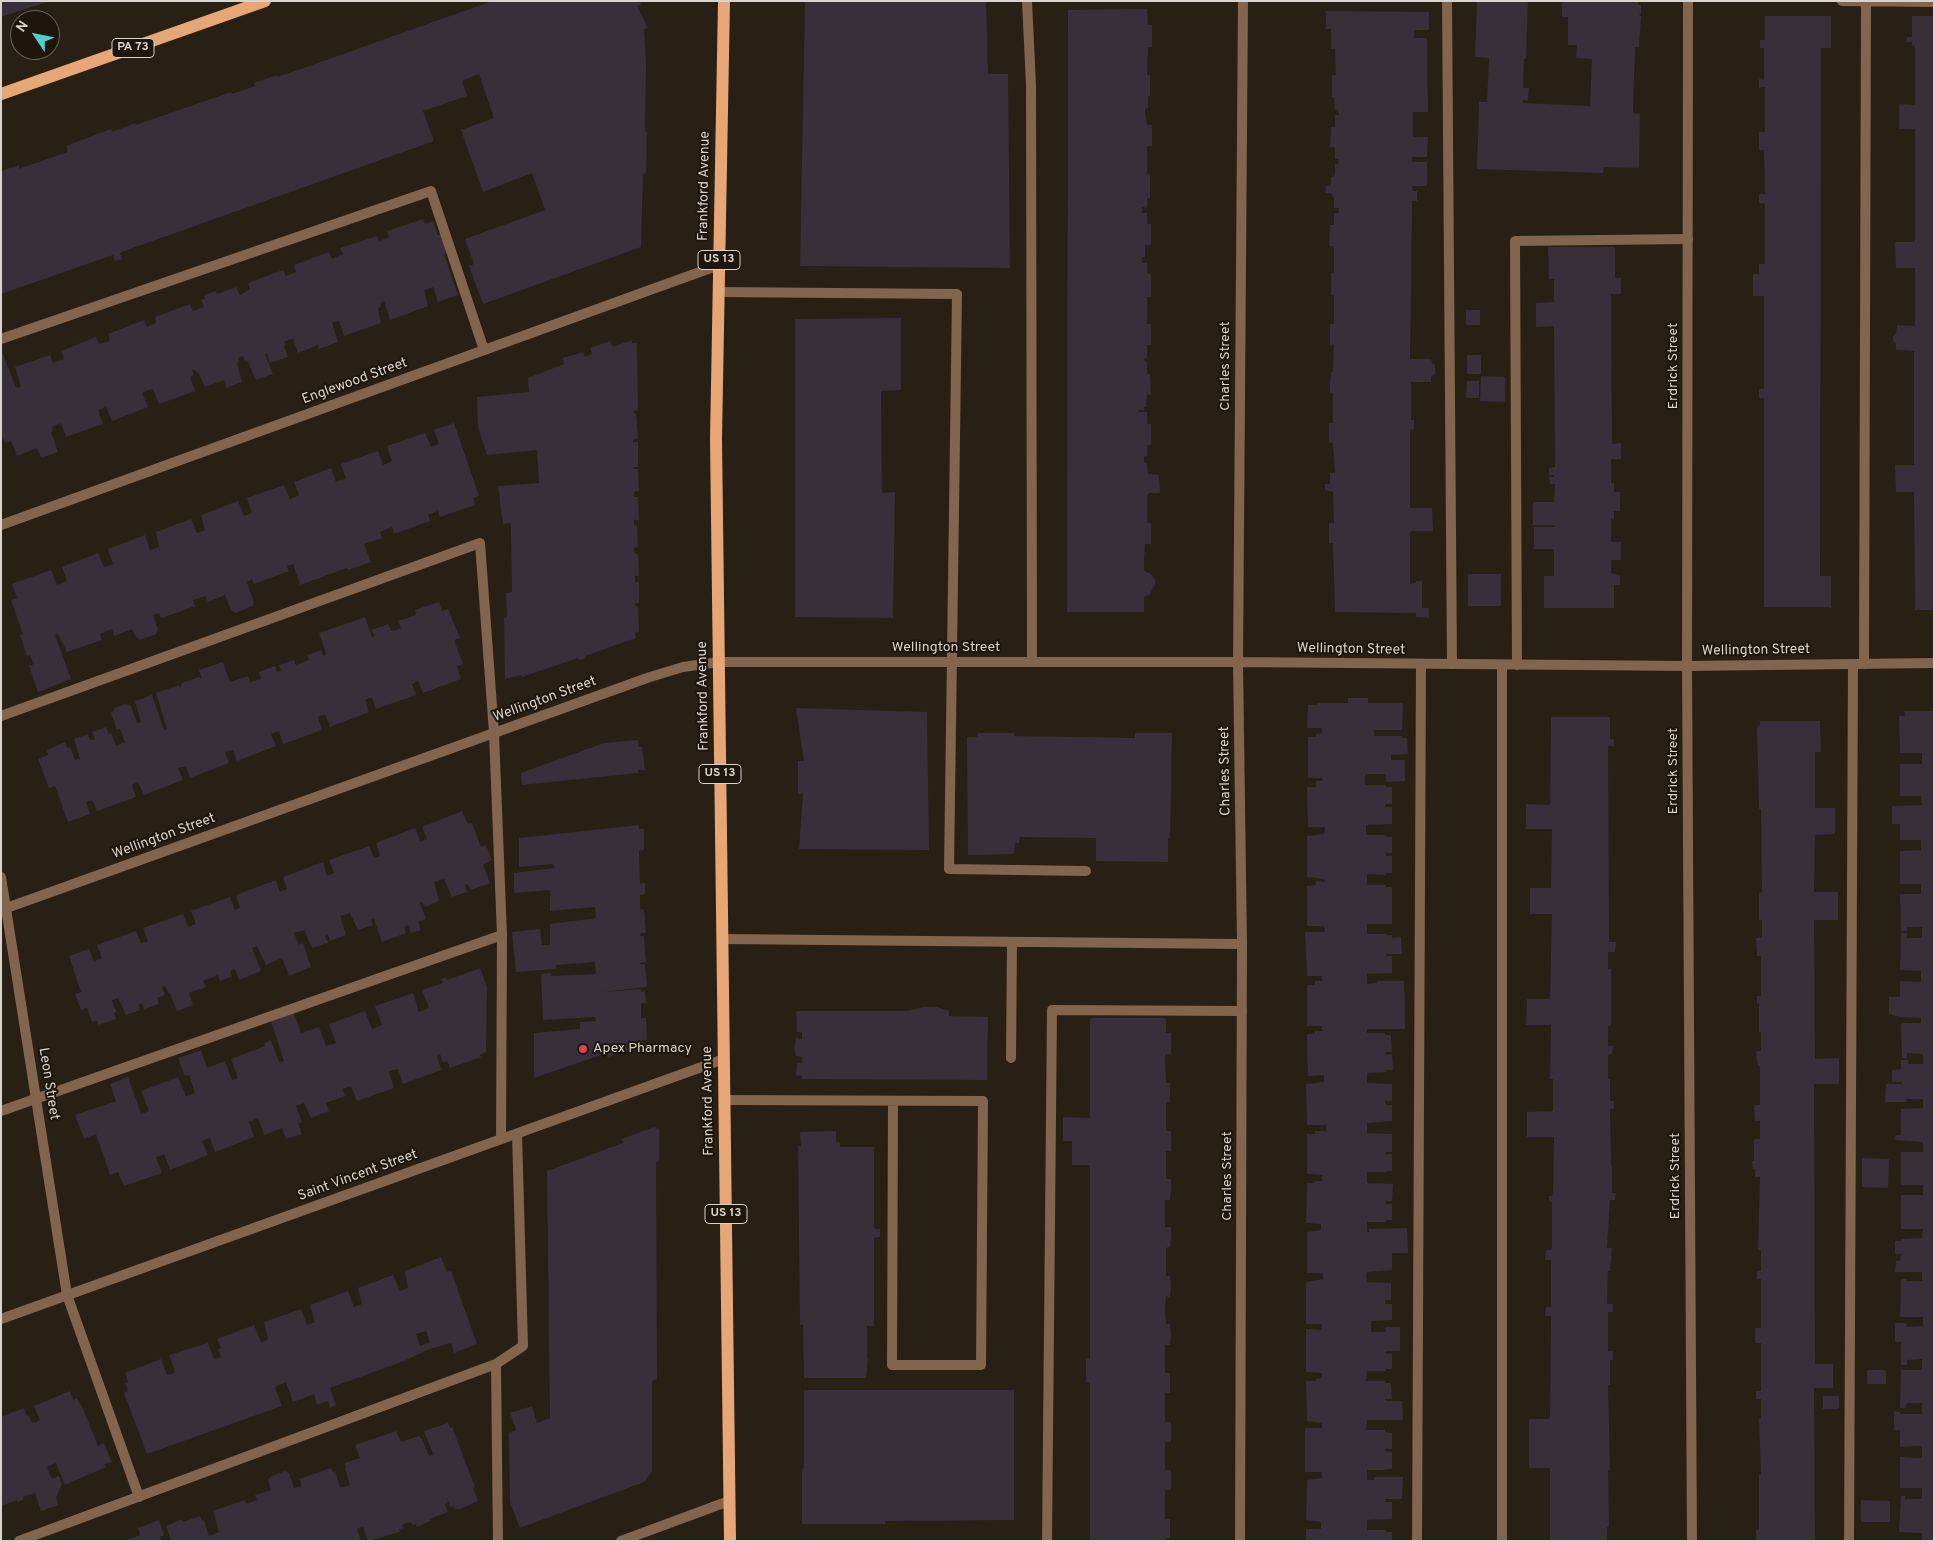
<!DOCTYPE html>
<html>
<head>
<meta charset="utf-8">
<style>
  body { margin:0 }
  #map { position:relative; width:1935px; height:1542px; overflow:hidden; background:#281f15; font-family:Overpass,sans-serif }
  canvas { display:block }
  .frame { position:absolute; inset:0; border:2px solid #d8d3cc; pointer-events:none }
  .north { position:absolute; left:10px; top:10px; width:50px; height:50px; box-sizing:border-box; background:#1e160c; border:1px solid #686259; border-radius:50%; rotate:304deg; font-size:14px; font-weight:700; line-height:20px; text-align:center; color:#d8d3cc }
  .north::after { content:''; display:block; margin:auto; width:18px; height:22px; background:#53cdcb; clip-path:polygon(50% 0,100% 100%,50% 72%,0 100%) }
</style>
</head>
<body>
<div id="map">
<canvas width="1935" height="1542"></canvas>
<div class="frame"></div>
<div class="north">N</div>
</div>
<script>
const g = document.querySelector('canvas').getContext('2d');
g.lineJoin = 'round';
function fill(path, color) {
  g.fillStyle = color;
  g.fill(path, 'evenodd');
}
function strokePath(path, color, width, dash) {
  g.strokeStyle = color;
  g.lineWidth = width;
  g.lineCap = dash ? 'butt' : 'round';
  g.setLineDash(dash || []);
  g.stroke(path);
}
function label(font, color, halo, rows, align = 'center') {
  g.font = font + ' Overpass,sans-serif';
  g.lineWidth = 4;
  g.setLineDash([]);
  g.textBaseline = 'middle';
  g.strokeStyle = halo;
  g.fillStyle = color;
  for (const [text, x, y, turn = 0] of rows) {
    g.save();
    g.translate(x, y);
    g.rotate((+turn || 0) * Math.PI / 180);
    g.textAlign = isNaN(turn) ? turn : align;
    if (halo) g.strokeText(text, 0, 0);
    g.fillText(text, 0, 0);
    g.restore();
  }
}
fill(new Path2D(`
  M1,1H47V2L1,17Z
  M492,1H640L641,4L637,6L648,28L644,29L646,64L645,132H647L646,173L643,174L641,247L483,304L469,266L474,264L465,239L545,210L532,173L483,192L461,130L494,118L479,74L462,81L467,96L423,111L434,141L130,249L120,253L122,259L115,261L113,255L1,294V171L19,165V169L21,168L68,152L66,146L111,129L112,132L135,123L136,125L231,92L232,94L255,86L254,83L277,75V77L301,69Z
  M805,1H986L988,74H1008L1010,268L800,266Z
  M1477,1H1528L1526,59H1524L1523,88H1529L1528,100H1523V103L1590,106L1592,59L1576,58L1577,45H1568V17H1562V1H1638V5H1641V14H1638L1641,16L1639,47H1635L1633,113L1640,114L1639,168L1604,167L1603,173L1477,169L1479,102H1487L1489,58L1475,57Z
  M1147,9L1148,25H1152V47H1148L1147,75H1150V96H1148V108H1146L1145,111L1147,125H1152V146H1147V173L1150,175V198H1147V208L1142,207V213H1147V224H1151V245H1145V257H1142V263H1147V273L1151,275V297H1147V324H1151V345H1147V358H1144L1145,362H1147V374H1150L1151,395L1147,394L1146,407H1144V410H1139V412H1147V424H1151V445H1147V456L1144,457V462L1147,463L1148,474L1159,475L1160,493H1149L1147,496V523H1151V544H1145L1144,559V571L1151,574L1155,580V584L1150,594L1144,597V612H1067L1068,10Z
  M1326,11L1429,12V30H1414V38H1427L1428,112H1413V137H1428L1427,157H1412V162H1427V186H1412L1413,191H1417V201H1412V212L1410,359H1431L1432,363L1435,365V374L1431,377V382H1411V420H1414V429L1410,430V508H1432L1433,531H1410V584L1416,583V581H1422V608H1429V618L1416,617V613L1335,612L1333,543H1329V523H1334L1333,492L1325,490V484H1330V473H1335L1333,443L1329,442V423H1333V393H1330V384L1331,372H1333L1334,344L1330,345V324H1334V295H1331V273H1334V246H1329L1330,225H1334V213H1338L1339,208H1334V198L1331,193H1325L1326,186H1331V177H1333L1335,174V164H1338L1339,159H1335V147H1330L1331,127H1335V115H1339L1338,109L1335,110L1334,97H1332V75H1336L1335,49H1331V29H1326Z
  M1765,16H1831V48H1821L1820,576H1831V607H1764V398H1759V389H1764V296H1753V274H1759V264H1765V204L1759,203V194H1765L1764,150H1759V132H1765V87L1759,88V79L1764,80V48H1760V40H1765Z
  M1912,16H1934V610H1915L1914,492H1896L1895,465H1914V351L1896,350V343L1893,341V337L1896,333L1897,325L1915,326V268H1896L1895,242H1915V129H1899V104L1915,105V46L1912,45V42H1906L1907,37H1912Z
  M423,219L425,224L433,221L438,235L441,234L448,253L444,254L458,295L438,302L433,287L429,289L424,290L428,306L390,320L384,301L380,303L381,307L378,308L381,323L344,336L339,321L332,323L338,342L319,349L318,345L298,353L293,339L289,340L284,342L286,345L284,346L288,357L270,363L267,353L265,354L273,374L256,380L247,360L245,361L243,356L238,358L239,362L237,363L242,382L226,388L224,380L205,387L198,372L197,373L195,370H192L194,375L190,377L195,391L159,404L153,389L149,390L142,393L148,407L112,421L106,407L98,410L103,424L66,437L61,423L52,427L53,431L51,432L58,452L41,458L37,448L17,456L11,441L5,443L1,433V349L16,388L21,387L15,367L50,355L53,363L64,359L61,351L96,337L99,344L110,341L108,334L144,320L147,327L156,323L155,317L190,304L193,311L204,307L201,300L205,299L204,295L216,291L217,294L236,287L240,295L250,289L248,283L283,270L286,276L296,272L294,265L329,252L332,259L343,254L340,248L377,236L379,241L389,237L387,231Z
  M1548,247H1615V278H1621V294H1611L1612,444L1621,443V459H1611V483H1614V492H1620V511H1614V520L1611,519V542H1621V560H1611V573L1620,575V585H1614V608H1544V576H1554V549H1534V527H1555V525H1533V502H1554L1555,484H1550L1549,477H1554V475H1549V468L1555,467L1554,326L1536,327V303L1554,302V279H1549Z
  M1466,310H1480V325H1466Z
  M901,318V390L881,391L882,493L895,492L893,618L795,617V319Z
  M632,340V343H637L638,410L634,411V414L636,413L638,438L633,440V442H638V467H634L633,469H638L639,491L634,492V497H638L639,520H634V525L637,526L638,547L635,548L634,550L635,554H638L639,576H635V582H639V603H635V606H638L639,632L635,633L636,638L585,656L586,658L579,660L578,658L522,677L521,675L505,679L504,618H507L506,593L512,592L511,535V523L503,524L498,486L539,483L537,450L487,455L478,427L477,397L529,392L528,378L564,364L563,358L583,352L585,357L592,354L590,348L610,341L613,347Z
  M1467,355H1481V374H1467Z
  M1481,376L1505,377V402L1480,401Z
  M1467,381H1479V398H1466Z
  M454,423L479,496L473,498L475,505L440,517L438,511L428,515L430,521L394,534L392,527L380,532L382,538L364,544L371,562L348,570L347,568L300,585L293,564L287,566L289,571L254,584L252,579L247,582L254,602L253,606L235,613L231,610L225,595L208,602L205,596L193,600L195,606L179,612L161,618L159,613L153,615L158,629L156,634L140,640L136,637L132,629L114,636L112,629L100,634L102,640L67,652L58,634L55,635L71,679L38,692L29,666L34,664L30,655L27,656L20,635L23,634L11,600L17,598L12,584L51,570L57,585L67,581L62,567L98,553L104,567L108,566L113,564L108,549L145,535L150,550L159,547L156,532L191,519L197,533L205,530L201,515L238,501L244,516L252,513L247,498L284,485L290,499L295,497L299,495L294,482L331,468L336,482L341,480L346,479L341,464L378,451L383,465L388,463L392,461L387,446L425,433L431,447L439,444L434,430Z
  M1468,574H1501V606H1468Z
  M439,602L442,611L448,609L460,638L454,640L463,664L457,666L461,679L423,693L418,681L412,684L416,695L376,709L372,698H369L365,700L369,712L330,727L325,714L318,717L322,730L283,744L279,731L271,734L276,746L237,761L233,750L225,752L229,763L190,778L186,766L178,768L183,780L144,795L138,782L132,785L136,797L97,811L92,800L86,802L90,814L68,822L55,786L49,788L38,759L48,755L47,750L65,742L67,748L70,747L75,760L80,759L74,739L88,734L90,740H92L95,739L92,732L106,727L109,734L111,733L116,746L125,742L120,729L117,730L111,713L115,708L125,704L131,706L137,723L141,722L135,701L152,695L164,730L167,729L156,693L179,685L180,688L182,683L199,677L202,679L199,670L223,662L230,682L248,676L250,682L261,679L259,672L275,666L277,672L281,671L279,665L294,660L296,665L309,660L307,655L321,650L323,656L326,654L319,633L365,617L372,637L374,636L372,630L388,624L391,631L397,630L401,628L398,621L416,615L415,610Z
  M1348,698H1368V703H1403L1402,730H1374V736H1402V738H1407L1408,754L1391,755V760H1405V781L1386,782V774H1365V785H1385L1386,787H1392V804H1385V807H1392V824L1366,825V835H1385L1386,836L1392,837V853H1386V856H1392V873H1386V875L1367,874V885H1386V887H1392V924H1367V934H1387L1386,935H1392V938L1401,937L1402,954H1386V956H1392V973L1367,974V984L1377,983V981H1404L1405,1005V1029H1367V1033H1385V1035H1391L1392,1052H1385L1386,1055L1392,1054L1393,1070H1386L1387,1072L1367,1073V1083L1392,1084V1101H1385V1103L1386,1105H1392V1121L1367,1123V1133L1392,1134V1152H1386V1154H1392V1171H1386V1172H1367V1183L1393,1184L1392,1201H1386V1204H1392V1220H1386V1222H1367V1232H1369V1229L1407,1228L1408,1253H1392V1270L1367,1272L1366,1276L1367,1282L1391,1283V1300H1385V1302L1386,1304H1392V1320L1371,1321V1332H1386L1385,1327H1400V1351H1385V1353L1392,1354V1369H1386V1371H1367L1366,1381H1385V1383H1391L1392,1399H1385V1401H1402L1403,1420H1367L1366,1430H1385V1432L1392,1433V1449H1385V1451L1392,1452V1469H1385V1470H1367V1480H1374V1477H1403L1402,1499H1386L1385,1502H1392V1519L1367,1520V1530H1386V1532H1392V1541H1306V1529H1321V1522L1306,1520L1307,1480L1322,1478V1472H1305V1428H1322V1423L1307,1421L1306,1381H1316V1379L1322,1378V1373L1306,1372V1329L1321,1330L1322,1324H1306V1282L1323,1279V1273H1307V1232L1321,1230V1224L1306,1223L1307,1183H1315V1181H1322V1175L1307,1174V1134H1315V1131H1326V1125H1307L1306,1084L1324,1082V1075L1308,1076L1307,1054V1034H1315V1031H1322V1026H1307V985H1315V981H1322V976H1307L1305,932H1324L1325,930L1324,926H1307V886L1316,885V881L1325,882L1324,879L1307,877V836L1324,834L1325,827H1308L1307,787H1316V781H1323L1322,778H1308V737H1316V734L1322,733V728H1307L1308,705H1317V703H1348Z
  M796,708L927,712L929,850L799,849L803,794H798V761H804Z
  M1904,711H1934V1541H1922V1533L1899,1532L1901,1496H1905V1499H1922V1488H1900V1457L1922,1458V1446L1900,1447V1430H1894V1411L1900,1412V1414H1922V1403H1906V1408H1900L1901,1370H1922V1359L1907,1360V1365H1901V1342H1895V1323H1906L1907,1327L1923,1326V1317H1900L1901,1281L1902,1279H1907L1906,1281H1922V1272H1895L1896,1261H1900L1901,1254H1895V1241H1901V1239L1922,1238L1923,1229H1901V1195H1923V1185H1901V1152H1923V1142L1895,1140L1896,1135H1901V1109L1923,1108V1099H1906L1907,1102H1885L1886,1084H1902V1082H1892V1070L1901,1069V1060H1908V1064H1923V1054L1907,1053V1058H1902L1901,1023H1921V1018L1901,1017L1889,1014V997H1900V981L1921,982V971L1900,970L1901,933H1907V938H1922V927H1907V931H1901L1900,894H1921V884H1900V851L1921,850V840H1900V824H1892V806L1922,805L1921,796H1900V764H1922V753H1900L1899,716H1905Z
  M1551,717H1610V739L1614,740V746H1608L1609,942H1616L1615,952H1608V969H1611V1026H1608V1046H1613L1612,1054H1608V1079H1610V1101H1614V1108L1610,1109L1611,1165L1612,1168V1193H1616L1615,1200H1610L1607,1248H1612L1610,1271H1608L1607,1304H1613V1312H1608V1351H1613V1360H1610V1385H1608V1387L1610,1470H1608L1609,1527H1607V1541H1550V1468H1529V1419H1549L1550,1415L1551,1316H1545L1546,1307H1551V1260H1545L1546,1250H1551L1552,1247V1202L1549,1201V1196H1552L1553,1191L1554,1137H1527V1112L1553,1111V1079H1550L1551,1025H1526L1527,999H1550L1552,914H1530V888H1551L1552,829H1526V804L1550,805Z
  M1760,721H1820L1821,752H1815V808H1835V834L1815,835L1814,892H1838V920H1814L1815,1059L1839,1058V1084H1814L1815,1364H1833V1388H1814L1815,1541H1756V1530H1759V1474H1761L1759,1418H1761V1399H1756V1391H1761V1343H1755V1328H1761V1279H1757V1271H1761V1250H1758L1760,1177H1755V1169H1753L1752,1161H1754V1139H1760V1121H1755L1754,1105H1760V1066H1758L1756,1051H1761V1032H1759V1003L1757,1004V996H1761V956H1757L1756,938H1762V920H1759V893L1762,892L1761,809H1759L1757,726L1760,725Z
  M978,733H1014V736L1135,738V733H1172L1170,838H1168V862L1096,861V838L1020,837L1019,843H1015L1014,854L968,855L967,737H977Z
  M638,740V747H642L645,770H638V773L522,785L521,773L604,743Z
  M462,811L468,824L472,823L481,847L486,845L492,860L483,865L490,883L471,890L468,884L465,885L467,892L452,897L444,879L434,882L439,901L425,907L422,902L420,903L426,919L418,922L421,930L411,933L408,925L404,927L406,933L382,942L374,919L371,920L373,925L358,930L350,913L340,916L346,935L330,941L328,935L325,936L328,943L312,948L304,930L294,933L299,945L303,943L311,967L289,976L282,958L266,965L257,946L252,948L261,971L239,980L235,969L230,971L232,976L220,981L218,975L203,981L206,987L189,993L193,1005L177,1011L170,993L169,994L165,986L162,987L165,995L157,998L159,1004L144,1009L142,1003L138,1005L140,1010L126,1015L118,998L112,1000L116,1012L114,1013L116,1019L98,1025L97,1021L92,1022L87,1008L81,1010L75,994L81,992L69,956L89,949L94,961L102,958L97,945L136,931L141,943L148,941L143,928L183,914L188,927L196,924L191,911L230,897L235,910L240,908L236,895L276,880L280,892L287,889L283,877L323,862L327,876L334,873L329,860L369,846L374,858L380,856L376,843L415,828L420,841L424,840L427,839L422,827Z
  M639,825V829H644V850L639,851L640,884L645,883V894L640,895V909L644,910L646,933H641L640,936H644L646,962L640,963V964H645L647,987L602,992L641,989V992L645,991L646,1003H641V1018H646L647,1040H642L643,1045L608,1057L607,1053L534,1078V1033L580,1029V1022L596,1021L595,1017L543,1020L541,974L551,973L552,976L596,974L595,962L556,965V969L516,972L512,932L540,929L542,945H550V924L596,918L595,907L550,911V890L514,893V873L554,868L553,864L519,867V838Z
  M480,968L487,987L486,1052L480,1055L481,1057L450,1068L447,1061L443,1063L440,1054L437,1055L441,1070L403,1084L398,1069L393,1070L389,1072L394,1088L357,1101L351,1086L342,1089L345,1096L326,1103L329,1111L311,1118L304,1103L296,1106L302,1122L298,1123L302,1134L286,1139L282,1128L264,1135L258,1118L249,1122L254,1137L215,1152L210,1138L202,1141L208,1155L170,1170L164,1154L160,1156L156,1157L162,1173L124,1186L118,1172L110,1175L96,1134L84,1139L75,1115L116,1101L110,1084L128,1077L141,1114L144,1113L149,1111L141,1091L178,1077L186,1096L195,1093L189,1075L185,1076L178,1058L201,1050L207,1068L225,1061L232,1080L238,1078L231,1059L265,1046L264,1043L271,1040L279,1062L284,1061L271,1021L294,1013L301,1033L319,1027L326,1046L336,1043L329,1024L365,1011L372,1029L382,1025L375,1006L413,993L419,1012L429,1008L422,990L443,983L441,979L446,977L447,980Z
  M923,1007H937L949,1011V1016L988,1017L987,1080L802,1079V1075L796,1076L797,1063H802V1057L796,1056L794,1049L796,1038L802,1039V1032H797L796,1011H908Z
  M1090,1018H1166V1033H1171V1054H1165L1166,1083H1170V1102H1166V1131H1171V1151H1166V1179H1171V1189L1170,1200H1165V1227H1171V1237L1170,1247L1166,1248V1276H1170L1171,1285L1170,1297L1166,1296L1165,1309L1166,1324H1170L1171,1334L1170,1345H1165V1373H1170V1393H1165V1422H1171V1442H1165V1470H1171V1490H1165V1519H1170V1538H1165V1541H1090V1383L1086,1382V1358L1090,1359V1165H1072V1141H1063V1117L1090,1118Z
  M654,1127L659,1129V1161L656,1162L657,1379L652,1381V1471L644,1482L520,1528L510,1502L509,1433L516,1430L510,1413L532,1406L537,1423L550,1418L547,1171L623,1143L622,1139Z
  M836,1131V1142H840V1147H874V1229H880V1237L874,1238V1326H867V1358H868L866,1378H804L803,1325H800L798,1146H801L800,1132Z
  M1862,1158L1889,1159L1888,1188L1862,1187Z
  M441,1257L447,1272L451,1271L477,1344L454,1353L451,1343L427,1350L404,1361L330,1388L336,1405L330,1408L328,1401L317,1405L314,1394L293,1402L286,1382L275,1387L282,1406L147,1454L124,1393L128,1391L125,1383L128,1382L125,1373L161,1359L167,1375L171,1374L175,1372L169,1355L208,1343L214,1359L221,1357L218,1349L221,1348L217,1339L254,1325L261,1342L265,1341L268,1339L264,1322L301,1309L307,1325L315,1322L310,1305L348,1291L354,1307L362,1304L358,1288L393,1275L400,1291L405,1289L408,1288L405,1271ZM426,1331L430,1342L420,1346L416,1334Z
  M1867,1370H1886V1384H1867Z
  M804,1390H1014V1520L885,1521V1524H802V1469L804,1468Z
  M70,1391L73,1400L77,1398L80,1405L81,1404L98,1446L104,1443L112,1462L104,1464L106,1467L65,1485L56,1463L47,1467L52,1479L59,1476L62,1484L56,1497L58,1505L41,1511L35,1493L23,1497L24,1500L17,1502V1500L1,1506V1417L24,1408L27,1416L29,1415L32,1423L36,1422L40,1420L34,1406Z
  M1823,1396H1839V1409H1823Z
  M448,1423L450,1428L452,1427L475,1487L473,1488L478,1501L460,1509H455L454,1506L450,1507L446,1495L448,1503L445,1504L448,1512L429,1519L430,1521L417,1527L415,1524L412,1525L411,1522L402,1525L404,1528L399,1529L400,1532L368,1541L363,1527L357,1529L361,1541H171L166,1526L182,1519L183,1522L200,1516L202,1521L204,1520L209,1536L219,1532L213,1511L244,1500L246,1504L257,1500L255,1495L271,1490L268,1480L270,1477L285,1471L289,1473L294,1488L302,1486L299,1479L331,1468L333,1472L335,1471L340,1488L350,1485L345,1468H346L345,1463L360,1458L355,1445L396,1431L401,1442L419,1436L421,1439H422L429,1456L433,1454L424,1431Z
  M1861,1500L1890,1501V1522H1861Z
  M159,1520L164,1535L160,1537L161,1541H124L140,1535L138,1528Z`), '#382f3a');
strokePath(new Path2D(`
  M1027,1L1031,85L1032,662
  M1447,1L1452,664
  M1842,1L1934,2
  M718,292L957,294L949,869L1086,871
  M1,339L431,191L484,350
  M1864,664L1866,2
  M1502,665V1541
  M1517,665L1515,241L1688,239
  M1,716L480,543L494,733L502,935L501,1139
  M722,939L1242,944
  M1011,1058L1012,942
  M724,1100L983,1101L981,1365H892L893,1101
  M1,1111L502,935
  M67,1295L139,1497
  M496,1364L523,1346L517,1134
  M19,1541L496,1364L498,1541
  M1047,1541L1052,1010L1242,1011
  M1417,1541L1421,664
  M1849,1541L1853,664`), '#83644c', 10);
strokePath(new Path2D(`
  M1688,1L1687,666L1692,1541
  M1,525L719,265
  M1,877L67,1295
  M1,910L650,677L683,667L719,662H1238L1687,666L1934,663
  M1,1319L724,1059
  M621,1541L729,1501
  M1240,1541L1242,944L1238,662L1243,1`), '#83644c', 10);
strokePath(new Path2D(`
  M724,1L716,439L730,1541
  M1,94L265,1`), '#e7a675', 12);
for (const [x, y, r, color] of [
  [583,1049,5,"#e0444e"]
]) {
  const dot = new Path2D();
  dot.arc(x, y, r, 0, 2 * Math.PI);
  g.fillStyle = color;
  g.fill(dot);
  strokePath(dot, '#1e160c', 2);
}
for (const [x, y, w] of [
  [133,48,42],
  [719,260,42],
  [720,774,42],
  [726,1214,42]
]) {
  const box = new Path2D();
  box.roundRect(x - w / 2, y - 9.5, w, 19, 4);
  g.fillStyle = '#1e160c';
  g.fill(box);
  strokePath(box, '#d8d3cc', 1);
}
label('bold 12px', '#d8d3cc', null, [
  ["PA 73",133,48],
  ["US 13",719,260],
  ["US 13",720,774],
  ["US 13",726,1214]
]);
label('14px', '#d8d3cc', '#1e160c', [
  ["Frankford Avenue",705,186,-89],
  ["Charles Street",1226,366,-90],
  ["Erdrick Street",1674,366,-90],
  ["Englewood Street",355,382,-20],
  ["Wellington Street",946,648],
  ["Wellington Street",1351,650,1],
  ["Wellington Street",1756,651,-1],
  ["Frankford Avenue",704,696,-91],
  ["Wellington Street",545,700,-20],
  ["Charles Street",1226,771,-91],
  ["Erdrick Street",1674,771,-90],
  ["Wellington Street",164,837,-20],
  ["Leon Street",48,1084,81],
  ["Frankford Avenue",709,1101,-91],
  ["Saint Vincent Street",358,1176,-20],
  ["Charles Street",1228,1176,-90],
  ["Erdrick Street",1676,1176,-90]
]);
label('14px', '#d8d3cc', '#1e160c', [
  ["Apex Pharmacy",593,1049]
], 'left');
</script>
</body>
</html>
